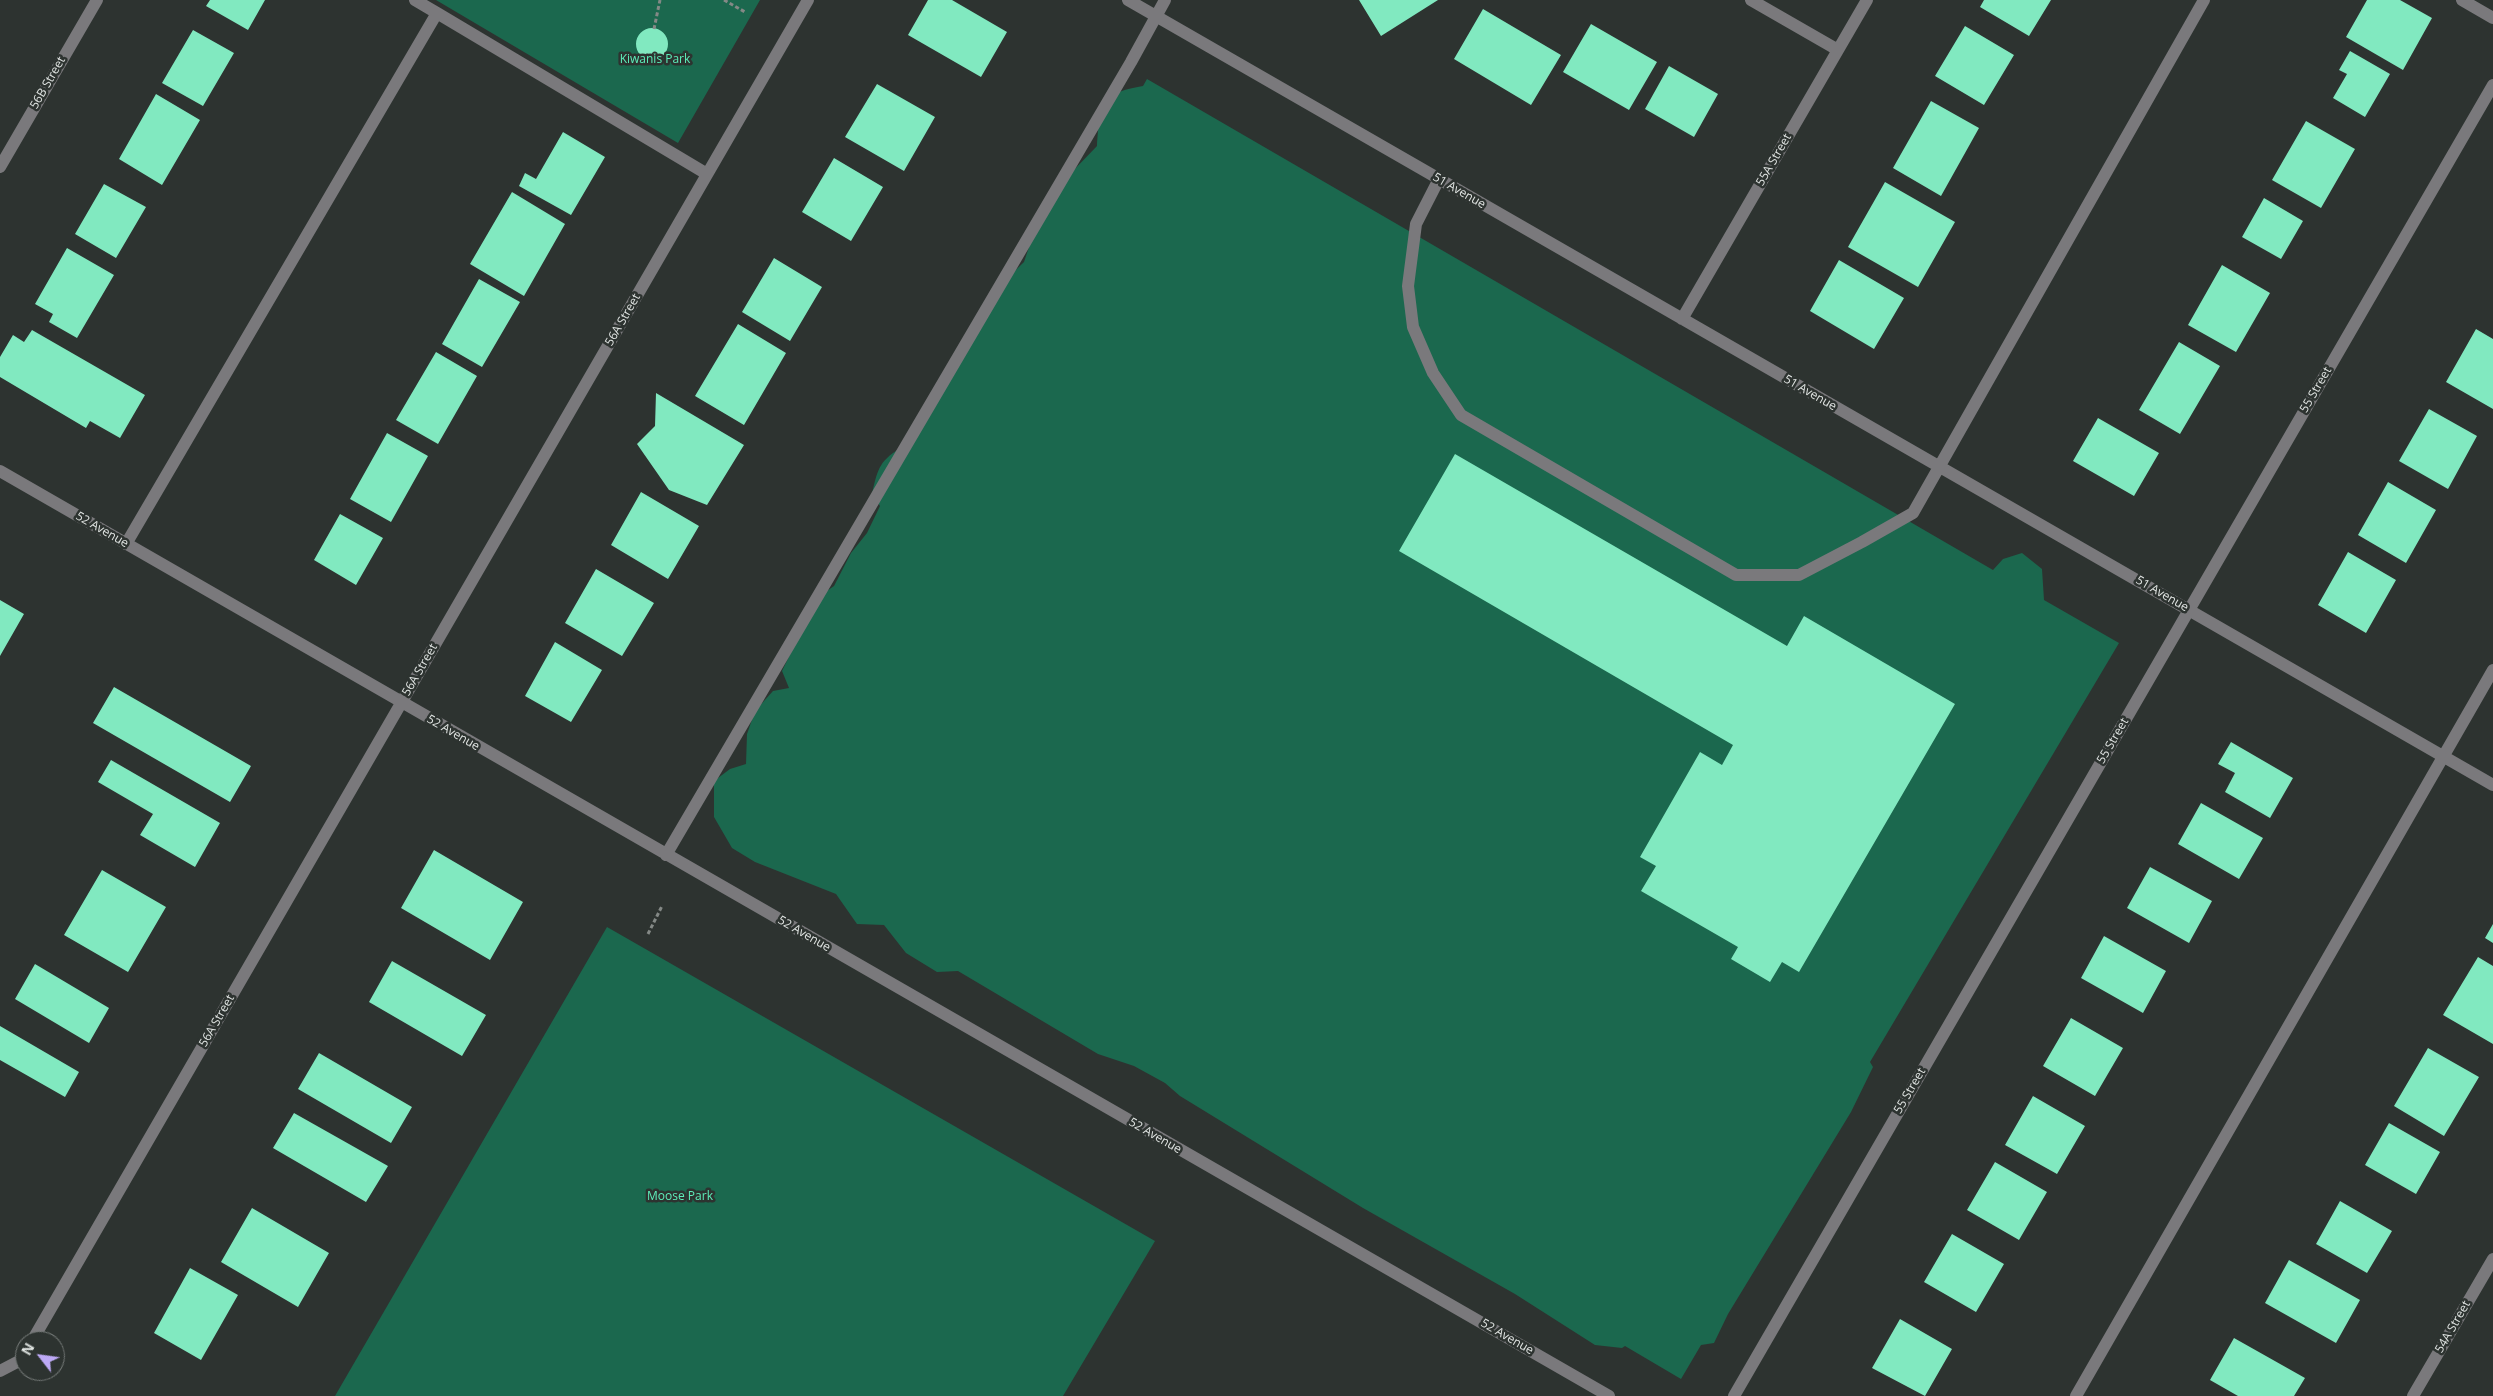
<!DOCTYPE html>
<html>
<head>
<meta charset="utf-8">
<style>
  body { margin:0 }
  #map { position:relative; width:2493px; height:1396px; overflow:hidden; background:#2d3330; font-family:"Open Sans",sans-serif }
  canvas { display:block }
  .north { position:absolute; left:15px; top:1331px; width:50px; height:50px; box-sizing:border-box; background:#2d3330; border:1px solid #757a78; border-radius:50%; rotate:300deg; font-size:14px; font-weight:700; line-height:20px; text-align:center; color:#e1e5e3 }
  .north::after { content:''; display:block; margin:auto; width:18px; height:22px; background:#bda9f5; clip-path:polygon(50% 0,100% 100%,50% 72%,0 100%) }
</style>
</head>
<body>
<div id="map">
<canvas width="2493" height="1396"></canvas>
<div class="north">N</div>
</div>
<script>
const g = document.querySelector('canvas').getContext('2d');
g.lineJoin = 'round';
function fill(path, color) {
  g.fillStyle = color;
  g.fill(path, 'evenodd');
}
function strokePath(path, color, width, dash) {
  g.strokeStyle = color;
  g.lineWidth = width;
  g.lineCap = dash ? 'butt' : 'round';
  g.setLineDash(dash || []);
  g.stroke(path);
}
function label(font, color, halo, rows, align = 'center') {
  g.font = font + ' "Open Sans",sans-serif';
  g.lineWidth = 5;
  g.setLineDash([]);
  g.textBaseline = 'middle';
  g.strokeStyle = halo;
  g.fillStyle = color;
  for (const [text, x, y, turn = 0] of rows) {
    g.save();
    g.translate(x, y);
    g.rotate((+turn || 0) * Math.PI / 180);
    g.textAlign = isNaN(turn) ? turn : align;
    if (halo) g.strokeText(text, 0, 0);
    g.fillText(text, 0, 0);
    g.restore();
  }
}
fill(new Path2D(`
  M436,0H760L678,143Z
  M1147,79L1993,570L2003,559L2022,553L2042,569L2044,600L2119,643L1870,1062L1873,1067L1851,1112L1728,1314L1714,1343L1701,1345L1681,1379L1625,1346L1622,1348L1595,1345L1515,1294L1363,1208L1180,1096L1165,1083L1134,1066L1098,1054L958,971L937,972L906,953L884,925L857,924L836,894L755,862L732,848L714,817V781L730,769L746,764L747,734L755,711L773,691L789,688L782,671L818,597L834,586L851,553L867,533L880,506L872,494C878,467 880,460 904,446L990,295L1024,262L1033,235L1070,174L1097,146C1100,107 1099,93 1143,86Z
  M607,927L1155,1241L1063,1396H335Z`), '#1b684e');
fill(new Path2D(`
  M210,0H265L248,30L206,6Z
  M928,0H952L1007,32L981,77L908,35Z
  M1359,0H1438L1381,36Z
  M1984,0H2051L2029,36L1980,7Z
  M2367,0H2400L2432,18L2403,70L2346,37Z
  M1483,9L1561,55L1531,105L1454,59Z
  M1591,24L1657,62L1629,110L1563,72Z
  M1965,26L2014,55L1984,105L1935,76Z
  M636 44a16 16 0 1 1 32 0a16 16 0 1 1-32 0Z
  M193,30L234,53L203,106L162,83Z
  M2350,51L2390,74L2365,117L2333,98L2347,74L2339,70Z
  M1669,66L1718,94L1694,137L1645,109Z
  M877,84L935,117L904,171L845,137Z
  M156,94L200,120L162,185L119,159Z
  M1931,101L1979,128L1941,196L1893,168Z
  M2306,121L2355,149L2321,208L2272,180Z
  M563,132L605,157L571,215L519,186L525,173L536,179Z
  M834,158L883,187L851,241L802,212Z
  M1885,182L1955,222L1918,287L1848,247Z
  M104,184L146,207L116,258L75,234Z
  M512,192L565,224L524,296L470,264Z
  M2264,198L2303,221L2281,259L2242,237Z
  M67,248L114,275L77,338L49,322L53,314L35,304Z
  M774,258L822,287L790,341L742,312Z
  M1839,260L1904,298L1874,349L1810,311Z
  M2222,265L2270,293L2236,352L2188,325Z
  M479,279L520,302L482,367L442,344Z
  M738,324L786,353L744,425L695,396Z
  M2476,329L2493,339V409L2446,382Z
  M32,330L145,395L120,438L90,421L86,428L0,377V357L13,335L24,342Z
  M2179,342L2220,366L2180,434L2139,410Z
  M436,352L477,376L438,444L396,420Z
  M656,393L744,445L707,505L669,490L637,444L655,426Z
  M2429,409L2477,436L2448,489L2399,461Z
  M2098,418L2159,453L2134,496L2073,461Z
  M387,433L428,456L391,522L350,499Z
  M1455,454L1787,646L1804,616L1955,704L1799,972L1782,962L1770,982L1731,959L1738,947L1641,891L1656,866L1640,857L1700,752L1722,765L1733,745L1399,551Z
  M2388,482L2436,510L2406,563L2358,535Z
  M641,492L699,526L668,579L611,545Z
  M340,514L383,538L356,585L314,560Z
  M2348,552L2396,580L2366,633L2318,605Z
  M596,569L654,603L622,656L565,623Z
  M0,600L24,614L0,656Z
  M555,642L602,670L571,722L525,696Z
  M114,687L251,766L230,802L93,723Z
  M2231,742L2293,778L2270,818L2225,792L2235,773L2218,764Z
  M111,760L220,823L195,867L140,835L153,814L98,782Z
  M2201,803L2263,838L2239,879L2178,844Z
  M434,850L523,902L490,960L401,908Z
  M2150,867L2212,901L2189,943L2127,908Z
  M102,870L166,907L128,972L64,935Z
  M2493,924V943L2485,938Z
  M2104,936L2166,971L2143,1013L2081,978Z
  M2478,957L2493,966V1044L2443,1015Z
  M392,961L486,1015L462,1056L369,1002Z
  M35,964L109,1008L89,1043L15,999Z
  M2071,1018L2123,1048L2095,1096L2043,1066Z
  M0,1026L79,1072L65,1097L0,1060Z
  M2428,1048L2479,1077L2444,1136L2394,1106Z
  M319,1053L412,1107L391,1143L298,1089Z
  M2033,1096L2085,1126L2057,1174L2005,1145Z
  M294,1113L388,1166L366,1202L273,1148Z
  M2389,1123L2440,1152L2416,1194L2365,1165Z
  M1995,1162L2047,1192L2019,1240L1967,1210Z
  M2340,1201L2392,1231L2367,1273L2316,1244Z
  M252,1208L329,1253L298,1307L221,1262Z
  M1952,1234L2004,1264L1976,1312L1924,1282Z
  M2289,1260L2360,1300L2336,1343L2265,1303Z
  M190,1268L238,1295L201,1360L154,1333Z
  M1900,1319L1952,1349L1925,1396L1872,1368Z
  M2234,1338L2305,1378L2294,1396H2238L2210,1380Z`), '#81e9c0');
strokePath(new Path2D(`
  M724,0L745,12
  M654,29L660,0
  M648,934L662,906`), '#848986', 3, [4, 2.5]);
strokePath(new Path2D(`
  M1128,0L2493,785
  M1751,0L1838,50
  M2462,0L2493,18
  M437,13L707,174
  M0,167L97,0
  M1439,179L1416,224L1408,286L1413,327L1433,373L1461,415L1736,575H1799L1862,542L1913,513L2204,0
  M1682,319L1867,0
  M0,471L1609,1396
  M126,544L437,13L415,0
  M666,855L1131,62L1165,0
  M32,1341L808,0
  M0,1371L21,1360L25,1353
  M1734,1396L2493,85
  M2076,1396L2493,670
  M2413,1396L2493,1259`), '#7a797c', 12);
label('12px', '#5deeba', '#2d3330', [
  ["Kiwanis Park",655,60],
  ["Moose Park",680,1197]
]);
label('12px', '#e1e5e3', '#2d3330', [
  ["56B Street",48,83,-60],
  ["55A Street",1774,160,-60],
  ["51 Avenue",1459,191,30],
  ["56A Street",623,320,-60],
  ["55 Street",2316,390,-60],
  ["51 Avenue",1810,393,30],
  ["52 Avenue",102,530,30],
  ["51 Avenue",2162,594,30],
  ["56A Street",420,670,-60],
  ["52 Avenue",453,733,30],
  ["55 Street",2113,741,-60],
  ["52 Avenue",804,934,30],
  ["56A Street",217,1021,-60],
  ["55 Street",1910,1091,-60],
  ["52 Avenue",1155,1136,30],
  ["54A Street",2453,1327,-60],
  ["52 Avenue",1507,1337,30]
]);
</script>
</body>
</html>
